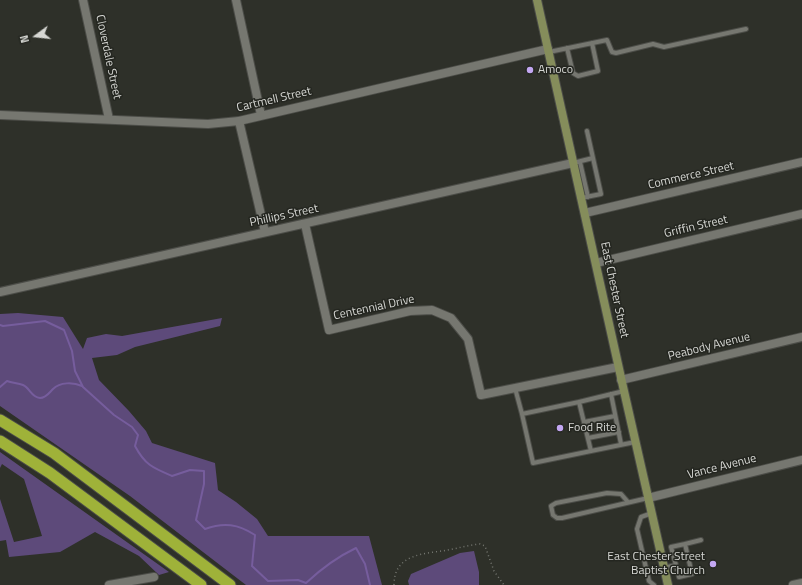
<!DOCTYPE html>
<html>
<head>
<meta charset="utf-8">
<style>
  body { margin:0 }
  #map { position:relative; width:802px; height:585px; overflow:hidden; background:#2e3029; font-family:"Titillium Web",sans-serif }
  canvas { display:block }
  .north { position:absolute; left:16px; top:16px; width:40px; height:40px; -webkit-text-stroke:3px #242620; paint-order:stroke; rotate:255deg; font-size:11px; font-weight:700; line-height:16px; text-align:center; color:#d6d7d3 }
  .north::after { content:''; display:block; margin:auto; width:14px; height:18px; background:#d6d7d3; clip-path:polygon(50% 0,100% 100%,50% 72%,0 100%) }
</style>
</head>
<body>
<div id="map">
<canvas width="802" height="585"></canvas>
<div class="north">N</div>
</div>
<script>
const g = document.querySelector('canvas').getContext('2d');
g.lineJoin = 'round';
function fill(path, color) {
  g.fillStyle = color;
  g.fill(path, 'evenodd');
}
function strokePath(path, color, width, dash) {
  g.strokeStyle = color;
  g.lineWidth = width;
  g.lineCap = dash ? 'butt' : 'round';
  g.setLineDash(dash || []);
  g.stroke(path);
}
function label(font, color, halo, rows, align = 'center') {
  g.font = font + ' "Titillium Web",sans-serif';
  g.lineWidth = 3;
  g.setLineDash([]);
  g.textBaseline = 'middle';
  g.strokeStyle = halo;
  g.fillStyle = color;
  for (const [text, x, y, turn = 0] of rows) {
    g.save();
    g.translate(x, y);
    g.rotate((+turn || 0) * Math.PI / 180);
    g.textAlign = isNaN(turn) ? turn : align;
    if (halo) g.strokeText(text, 0, 0);
    g.fillText(text, 0, 0);
    g.restore();
  }
}
fill(new Path2D(`
  M18,313L63,317L83,349L87,338L106,334L122,336L222,318L220,326L135,347L117,355L92,358L99,380L129,411L146,431L152,443L215,463L218,490L236,502L257,519L268,536H369L382,585H246L130,496L0,406V314Z
  M0,452L169,572L159,575L139,556L95,532L60,552L9,557L6,540L0,541V499L14,542L42,536L24,479L2,464L0,468Z
  M474,551L479,572V585H409L408,581L411,574L460,553Z`), '#5d4a7a');
strokePath(new Path2D(`
  M0,325L3,326L45,321L64,330L72,351L75,371L83,387L114,415L132,427L138,435L135,446C145,465 153,468 172,476L190,470L204,471V484L196,520L205,529C224,522 238,524 255,535L252,566L268,581L298,580L306,583C321,569 337,557 356,548L365,564L370,585
  M0,387L7,381C12,383 18,383 23,385C30,388 31,397 40,398C46,398 49,393 53,389C60,382 73,382 82,386`), '#765d9d', 2);
const service = new Path2D(`
  M567,48L573,73L578,76L598,71L592,43
  M549,52L607,40L612,52L616,53L653,44L664,47L746,29
  M577,162L593,158
  M580,162L588,197
  M581,198L601,194L587,131
  M515,388L522,414L579,402
  M624,391L579,402L591,451L635,442
  M611,394L621,444
  M522,414L533,463L591,451
  M584,422L615,416
  M588,438L619,432
  M628,502L621,494L607,493L556,503L551,506L553,515L557,518H562L648,498
  M652,513L641,517L637,529L649,581L654,585
  M685,544L701,540
  M664,568L676,565L679,577L692,574L685,544L671,547L676,565`);
const minor = new Path2D(`
  M83,0L109,119
  M236,0L261,115
  M239,121L265,232
  M585,213L802,162
  M305,224L329,330L410,311L432,310L451,318L468,339L481,395L618,367
  M596,263L802,214
  M0,292L573,163
  M621,380L802,337
  M648,498L802,460
  M109,585L154,577
  M793,585L802,583`);
const tertiary = new Path2D(`
  M0,115L208,124L239,121L548,49`);
const secondary = new Path2D(`
  M537,0L624,391L668,585`);
const trunk = new Path2D(`
  M0,420L54,453L230,585
  M0,441L50,473L201,585`);
strokePath(service, '#4c4d48', 6);
strokePath(minor, '#4c4d48', 10);
strokePath(tertiary, '#4c4d48', 10);
strokePath(secondary, '#4c4d48', 10);
strokePath(trunk, '#4c4d48', 13);
strokePath(new Path2D(`
  M394,585C394,553 425,554 448,550C459,548 469,545 480,544L485,546L494,571L504,585`), '#747670', 1.5, [1, 3]);
strokePath(service, '#767770', 4);
strokePath(minor, '#767770', 8);
strokePath(tertiary, '#767770', 8);
strokePath(secondary, '#858d5b', 8);
strokePath(trunk, '#9fb239', 11);
for (const [x, y, r, color] of [
  [530,70,4,"#c3a7f2"],
  [560,428,4,"#c3a7f2"],
  [713,564,4,"#c3a7f2"]
]) {
  const dot = new Path2D();
  dot.arc(x, y, r, 0, 2 * Math.PI);
  g.fillStyle = color;
  g.fill(dot);
  strokePath(dot, '#242620', 1.5);
}
label('12px', '#d6d7d3', '#242620', [
  ["Cloverdale Street",108,57,78],
  ["Cartmell Street",274,100,-13],
  ["Commerce Street",691,176,-13],
  ["Phillips Street",284,216,-12],
  ["Griffin Street",696,227,-13],
  ["East Chester Street",614,290,78],
  ["Centennial Drive",374,308,-12],
  ["Peabody Avenue",709,347,-14],
  ["Vance Avenue",722,467,-14]
]);
label('12px', '#d6d7d3', '#242620', [
  ["Amoco",538,70],
  ["Food Rite",568,428],
  ["East Chester Street",705,557,"right"],
  ["Baptist Church",705,571,"right"]
], 'left');
</script>
</body>
</html>
